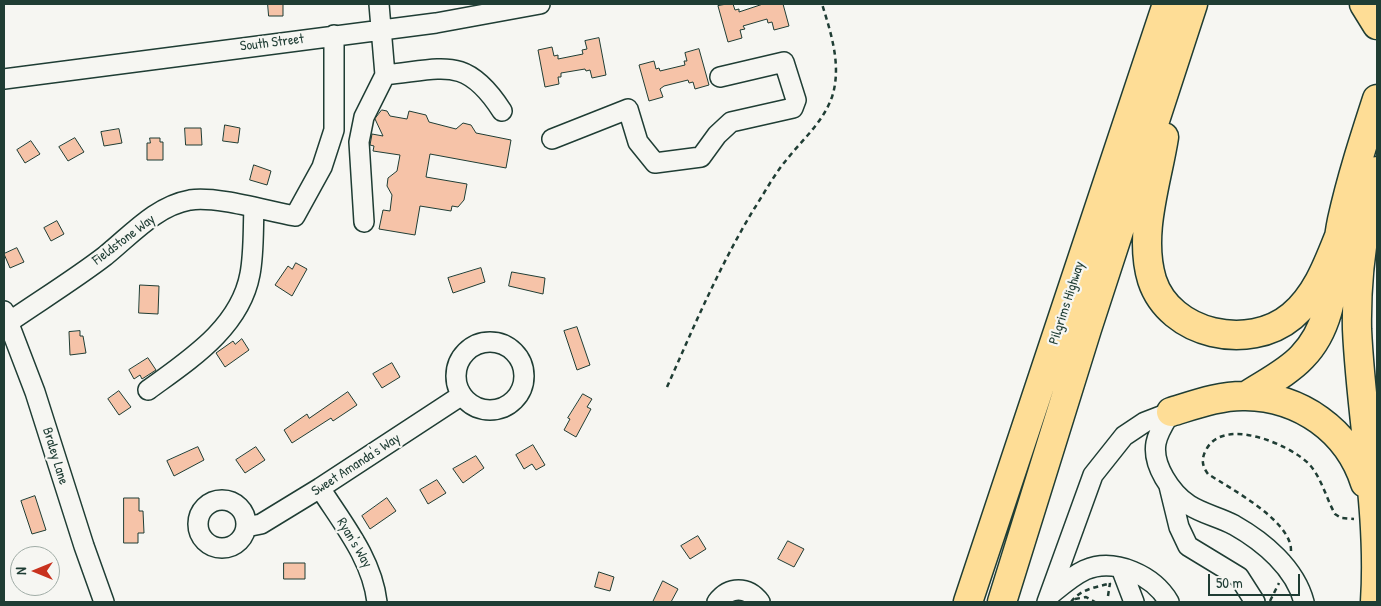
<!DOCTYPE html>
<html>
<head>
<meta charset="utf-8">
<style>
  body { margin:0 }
  #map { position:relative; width:1381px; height:606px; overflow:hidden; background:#f6f6f2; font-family:"Patrick Hand",sans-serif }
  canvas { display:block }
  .frame { position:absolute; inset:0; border:5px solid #1f3d34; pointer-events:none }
  .north { position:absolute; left:10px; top:546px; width:50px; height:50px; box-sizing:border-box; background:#f6f6f2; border:1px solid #a0aca6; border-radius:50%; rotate:270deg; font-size:14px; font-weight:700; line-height:20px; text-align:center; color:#1f3d34 }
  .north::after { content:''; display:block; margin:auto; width:18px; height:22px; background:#c8321e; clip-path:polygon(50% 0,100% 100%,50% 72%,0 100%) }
  .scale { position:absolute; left:1208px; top:574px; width:92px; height:22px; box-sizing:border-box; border:2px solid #1f3d34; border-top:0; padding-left:6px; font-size:15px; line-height:18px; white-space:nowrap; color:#1f3d34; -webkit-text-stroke:4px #f6f6f2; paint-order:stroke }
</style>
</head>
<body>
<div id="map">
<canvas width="1381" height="606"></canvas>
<div class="frame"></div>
<div class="north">N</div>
<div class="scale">50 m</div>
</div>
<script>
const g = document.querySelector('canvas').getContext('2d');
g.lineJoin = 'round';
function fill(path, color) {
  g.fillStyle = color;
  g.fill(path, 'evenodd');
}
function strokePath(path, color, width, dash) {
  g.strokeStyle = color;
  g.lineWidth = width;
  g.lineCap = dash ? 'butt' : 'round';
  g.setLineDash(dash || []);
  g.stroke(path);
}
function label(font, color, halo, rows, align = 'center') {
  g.font = font + ' "Patrick Hand",sans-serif';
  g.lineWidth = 4.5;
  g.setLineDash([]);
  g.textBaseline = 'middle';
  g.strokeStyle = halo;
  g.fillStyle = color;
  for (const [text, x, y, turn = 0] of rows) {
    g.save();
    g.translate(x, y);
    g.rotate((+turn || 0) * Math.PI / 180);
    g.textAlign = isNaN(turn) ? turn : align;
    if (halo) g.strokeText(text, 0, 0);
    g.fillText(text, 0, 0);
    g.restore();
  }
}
const building = new Path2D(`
  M268,4H283V16H269Z
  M727,4H733L735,10L739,9V12L763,4H783L789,26L774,30L772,22L768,23L767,19L743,26L745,29L740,30L742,38L728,42L718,6Z
  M599,38L606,75L592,78L590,70L586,71L585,69L561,73V77H558L559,84L545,87L538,50L552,47L554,56L558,55V59L583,54L582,50L587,49L585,41Z
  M699,49L709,85L695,89L693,82L689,83L688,80L664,86L660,89L663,97L649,101L639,65L654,61L656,69L659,68L660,71L685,65L684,61H687L685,53Z
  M382,110L387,111L390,116L407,119L409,111L426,115L429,122L456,129L463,123L471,125L476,133L511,140L506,168L430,154L426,177L467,184L464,200L458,207L452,206L451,211L420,206L415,235L379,229L383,210L390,211L392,195L387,186L388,178L397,171L400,155L373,151L374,146L370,145L372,134L383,136L375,119Z
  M225,125L240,128L238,143L223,141Z
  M185,128H201L202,145H186Z
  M119,129L122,143L104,146L101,132Z
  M75,138L84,152L68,161L59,147Z
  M150,138H160V142H163V160H147V143H150Z
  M31,141L40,154L25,163L17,150Z
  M254,165L271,171L267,185L250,180Z
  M57,221L64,234L51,241L44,228Z
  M17,248L24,262L10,268L4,254Z
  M296,263L307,269L292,296L275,285L288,266L292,269Z
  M481,268L485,282L453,293L448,278Z
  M512,272L545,278L543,294L509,286Z
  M140,285L159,286L158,314L139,313Z
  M577,327L590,365L577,370L564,331Z
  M80,331V336H83L86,353L70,355L69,332Z
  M242,339L249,350L225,367L216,353L233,341L235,344Z
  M148,358L156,370L142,379L140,375L134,379L129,370Z
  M392,363L400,377L382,388L373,374Z
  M119,391L131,407L119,415L108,399Z
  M348,392L357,405L333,421L331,418L292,443L284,430L307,414L309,418Z
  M583,394L592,399L587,407L591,409L576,437L564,430L570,419L568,418Z
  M533,445L545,465L536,470L532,464L524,469L516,455Z
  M198,447L204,460L174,476L167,461Z
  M256,447L265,460L245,473L236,460Z
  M476,456L484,468L463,483L453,469Z
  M437,480L446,493L428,504L420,490Z
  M35,496L46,530L32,534L21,501Z
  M124,498H139V511H143L144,533H138V543H124Z
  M387,498L396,511L370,529L362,516Z
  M698,536L706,549L690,559L681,546Z
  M788,541L804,549L794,567L778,559Z
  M284,563H305V579H284Z
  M599,572L614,577L610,591L595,587Z
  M663,581L678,589L671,602H653Z`);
fill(building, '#f6c3a8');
strokePath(building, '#1f3d34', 1);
const minor = new Path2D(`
  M379,4L385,75C444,69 466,55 502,111
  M4,79L436,23L540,4
  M552,139L628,109L638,142L655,163L701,157L717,135L731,122L793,108L796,100L784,62L720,77
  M364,222L359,142L364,117L385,75
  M4,311L35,392L84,546L104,602
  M9,322C41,300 75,279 105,256C131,235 156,206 190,200C218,196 266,211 295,216L322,167L334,130V35
  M456 376a34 34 0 1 1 68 0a34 34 0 1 1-68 0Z
  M148,390C189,360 240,328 250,274C254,253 253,230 254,208
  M1171,412C1165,422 1158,432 1156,443C1152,465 1171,493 1189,505C1203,514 1219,517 1234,525C1264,542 1295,568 1304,602
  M1169,486L1179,527L1188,546L1239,577L1255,602
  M320,488C343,524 372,559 377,602
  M198 524a24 24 0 1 1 48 0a24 24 0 1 1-48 0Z
  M246,527L261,524L320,488L462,395
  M1121,568L1134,602
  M1050,595C1061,586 1072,576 1085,570C1115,557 1154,576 1169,602
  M717,602C729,586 748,586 760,602
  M1047,602L1093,475L1124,436L1145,422L1171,412`);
const highway = new Path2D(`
  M1364,4L1377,25
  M1164,137C1157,182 1138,234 1152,280C1170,335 1249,352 1292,316C1317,295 1328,264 1340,234
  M1246,396C1264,384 1287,373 1302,357C1338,320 1332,267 1342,220C1351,179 1364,139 1377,99
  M1171,412C1194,405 1221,395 1246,396C1300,397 1348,430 1365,483
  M968,602L1167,4
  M1002,602L1087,329L1193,4
  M1375,602C1381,511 1361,420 1357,329C1356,277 1364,221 1377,171`);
strokePath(minor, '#1f3d34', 22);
strokePath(highway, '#1f3d34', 31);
strokePath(new Path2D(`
  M667,387C694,326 720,265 754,209C765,192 775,173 788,158C804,138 823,122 832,97C842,66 831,33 822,4
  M1291,551C1292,521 1231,489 1208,474C1202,466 1201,459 1206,450C1223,416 1288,444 1308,463C1321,476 1326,498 1335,514L1341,518L1354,519
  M1108,596L1110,583
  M1075,599L1086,597L1095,602
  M1270,601L1279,583
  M1071,602C1082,588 1095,588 1111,583`), '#1f3d34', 2.5, [5, 4]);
strokePath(minor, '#f6f6f2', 19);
strokePath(highway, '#fedd96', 28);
label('14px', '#1f3d34', '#f6f6f2', [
  ["South Street",272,43,-7],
  ["Fieldstone Way",124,240,-37],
  ["Pilgrims Highway",1067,303,-72],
  ["Braley Lane",55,456,73],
  ["Sweet Amanda's Way",356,465,-33],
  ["Ryan's Way",354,543,59]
]);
</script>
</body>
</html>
